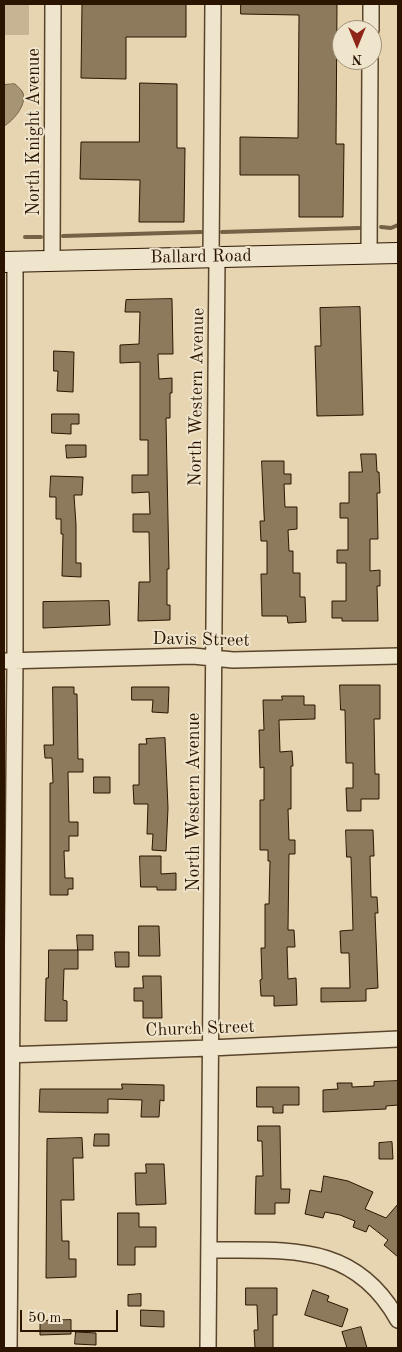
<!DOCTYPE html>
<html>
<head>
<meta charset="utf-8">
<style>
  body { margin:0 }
  #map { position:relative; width:402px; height:1352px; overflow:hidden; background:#e7d5b1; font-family:"Old Standard TT",serif }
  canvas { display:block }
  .frame { position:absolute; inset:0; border:5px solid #2b1500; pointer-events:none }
  .north { position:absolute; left:332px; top:20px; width:50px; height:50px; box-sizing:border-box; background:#efe4cc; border:1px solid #a1917a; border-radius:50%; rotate:180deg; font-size:14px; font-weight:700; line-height:20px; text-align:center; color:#2b1500 }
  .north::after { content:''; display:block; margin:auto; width:18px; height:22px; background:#8f2418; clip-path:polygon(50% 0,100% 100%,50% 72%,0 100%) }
  .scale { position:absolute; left:20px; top:1310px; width:98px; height:22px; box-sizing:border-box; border:2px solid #2b1500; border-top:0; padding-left:6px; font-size:15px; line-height:18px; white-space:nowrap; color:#2b1500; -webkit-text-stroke:4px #efe4cc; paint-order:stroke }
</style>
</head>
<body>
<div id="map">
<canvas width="402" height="1352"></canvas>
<div class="frame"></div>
<div class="north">N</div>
<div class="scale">50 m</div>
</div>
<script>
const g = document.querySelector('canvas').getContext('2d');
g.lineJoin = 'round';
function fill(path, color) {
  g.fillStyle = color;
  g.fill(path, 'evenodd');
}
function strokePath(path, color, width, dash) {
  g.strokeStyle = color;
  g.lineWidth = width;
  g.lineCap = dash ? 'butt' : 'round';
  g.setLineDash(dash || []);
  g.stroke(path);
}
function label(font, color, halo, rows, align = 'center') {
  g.font = font + ' "Old Standard TT",serif';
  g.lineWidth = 4;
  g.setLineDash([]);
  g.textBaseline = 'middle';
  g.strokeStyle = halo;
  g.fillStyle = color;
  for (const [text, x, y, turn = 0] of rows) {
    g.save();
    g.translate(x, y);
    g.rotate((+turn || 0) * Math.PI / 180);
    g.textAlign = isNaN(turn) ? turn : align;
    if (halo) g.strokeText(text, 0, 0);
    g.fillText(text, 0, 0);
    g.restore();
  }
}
fill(new Path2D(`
  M4,4H29V35H4Z`), '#c7b493');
const water = new Path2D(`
  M15,84C18,87 22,90 23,93C27,105 13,121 4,126V85Z`);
fill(water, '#a79475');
strokePath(water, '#756146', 1);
strokePath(new Path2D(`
  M381,227L391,228L398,225
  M222,232L359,228
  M63,236L201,232
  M25,237H41`), '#756146', 4);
const building = new Path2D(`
  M98,4H186V37H126V79L81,78L82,5Z
  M241,4H337L336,144H344L343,217H299V175H240V137L298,138L299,15L241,14Z
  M140,83L177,84V148H185L184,222H139L140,180L80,179L81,142H139Z
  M172,299L173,354H158L159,379L172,378V393H170V418H166L169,569H167V605H170V620L138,621L139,582H150L149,532H133V514H150L149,492L132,493V475H148V440H140V362L120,363V345L139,344L140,312H125L126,300Z
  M360,307L363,415L317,416L315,346H321L320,308Z
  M54,351L74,352L73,392L57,391L58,371H54Z
  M52,414H79V424H71V434L52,433Z
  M66,445H86V457L67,458Z
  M361,454H376L377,472H379L380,493H377L378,539H370V571L380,570V586H377L378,621H342V618H332V601H346V563H337V550H348V518H340V503H349V472H362Z
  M262,461H284V474H291V484H284L285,507H297V529L288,530L289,551H293V573H300V597H305L306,622L288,623L287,616H262L261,574H267V541H261L260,521H264Z
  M51,476L83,477L82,495H74L76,525V563H81V577L62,576L63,534H61V519H56V497H50Z
  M109,601L110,625L43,628V602Z
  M340,685H380V719H374L375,774H379V799H361V811H347L346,788H353V763H346L345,710H341Z
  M53,687H74V694H77L78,759H83V772H68L69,822H78V836H69V851H64L65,878H73V889H68V895H50V783H53L52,758H45L44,745H53Z
  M132,687H169L168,713L152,712L153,700H132Z
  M282,696H304V705H315V719L279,720L280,752L292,751L293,766H291V809H288L289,840H295V854H289L288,930H294L295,947H287L288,979L296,978L297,1005L274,1006V996H261L260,980L262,979L261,948H265V904H269L270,861H268V850H260V800H264V767L260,768L259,730H264L263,700H282Z
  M165,738L168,808L166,851L152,850L153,834H147L148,804H134L133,785H139V744H147L146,739Z
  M94,777H110V793H94Z
  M346,830H373L374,856H370L371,897H377L378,913H375L378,988L366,989V1001L321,1002V988H350L349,953H341L340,931L353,930L351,857H347Z
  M140,856H161V874L176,873V890H157V887H141Z
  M139,926H159L160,956H139Z
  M77,935H93V950H78Z
  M49,950H78V969H64L63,1000L67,1001V1021H45L46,978H48Z
  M115,952H129V967H116Z
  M143,976H161L162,1018H143V1001H134V988H143Z
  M398,1081V1105L386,1106V1109L323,1112V1090L338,1089L337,1083H352V1087L374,1086V1082Z
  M122,1084L164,1085V1101L160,1100L159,1117H141L142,1100L108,1099V1113L39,1112L40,1089H122Z
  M257,1087H299V1105H283V1113H273V1107H257Z
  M258,1126H280L281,1189H290L289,1203H275V1214H255L256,1176H263L262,1141H258Z
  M95,1134H109V1146H94Z
  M82,1138L83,1158H73L74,1200H61L62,1241H69V1259H76V1277L46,1278L47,1139Z
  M392,1142L393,1159H379V1143Z
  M146,1164H164L166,1204L136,1205L135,1173H146Z
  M324,1176L348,1181L373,1192L365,1209L386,1218L398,1204V1257L384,1245L388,1240L369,1225L366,1232L353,1227L355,1221L340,1215L325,1212L323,1218L305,1214L310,1190L321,1192Z
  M118,1213H139V1227H156V1247H135V1265H118Z
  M246,1288H277V1315H273V1348H255L254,1330H258L257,1305H246Z
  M313,1290L329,1296L327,1301L348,1309L342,1327L305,1315Z
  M141,1294V1306H128V1295Z
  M141,1310L164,1311V1327L141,1326Z
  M71,1320V1334L40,1335V1321Z
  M361,1327L367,1348H347L342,1332Z
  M76,1332L96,1333V1345L75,1344Z`);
fill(building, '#8d795c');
strokePath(building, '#2b1500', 1);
const street = new Path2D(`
  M371,30V4
  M369,254L370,60
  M211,257L213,4
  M52,261L53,4
  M4,661L193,656L233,660L398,656
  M4,1055L210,1048L398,1039
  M209,1250C287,1251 354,1241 398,1320
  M9,1348L15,660V262
  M208,1348L217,257`);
const secondary = new Path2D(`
  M4,262L398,253`);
strokePath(street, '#5a452c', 18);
strokePath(secondary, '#2b1500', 22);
strokePath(street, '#efe4cc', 15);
strokePath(secondary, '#efe4cc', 20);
label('18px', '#2b1500', '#efe4cc', [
  ["North Knight Avenue",34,132,-90],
  ["Ballard Road",201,257,-1],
  ["North Western Avenue",197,397,-89],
  ["Davis Street",201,640,1],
  ["North Western Avenue",194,802,-90],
  ["Church Street",200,1029,-2]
]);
</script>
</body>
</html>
